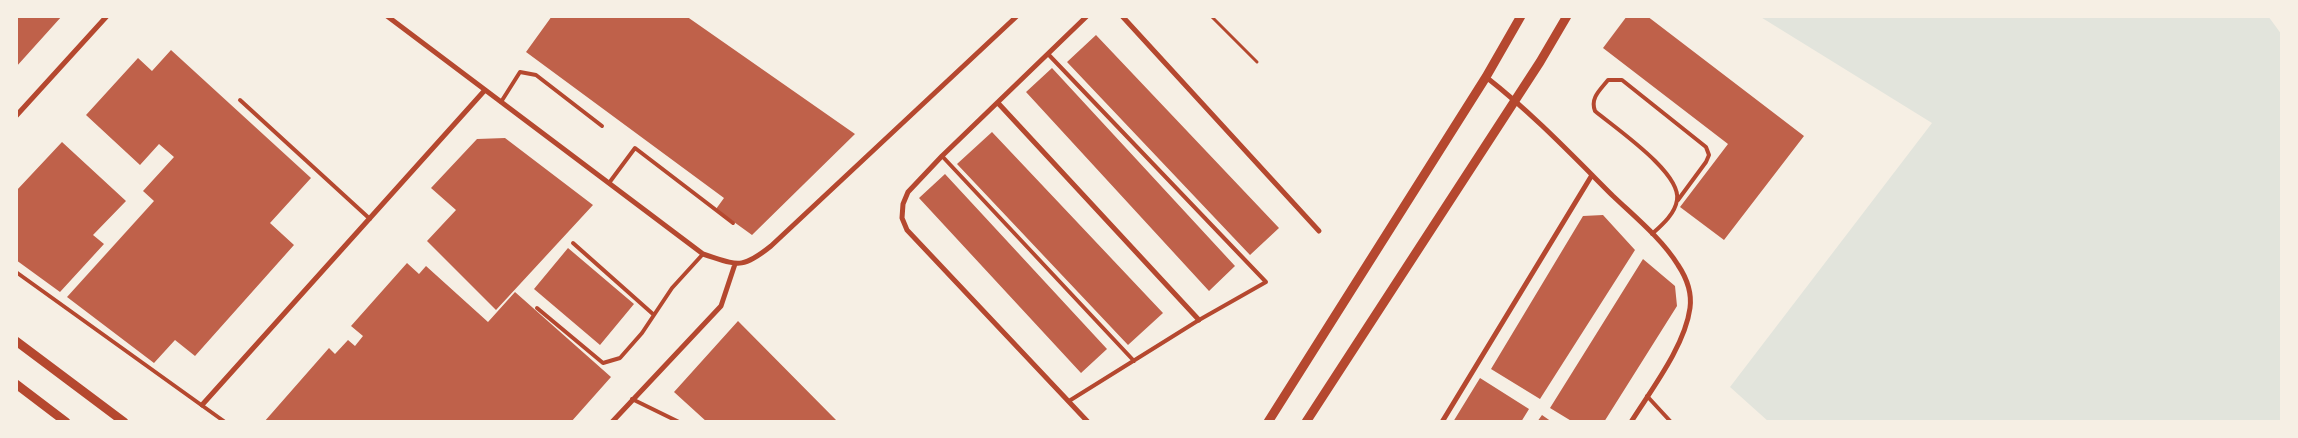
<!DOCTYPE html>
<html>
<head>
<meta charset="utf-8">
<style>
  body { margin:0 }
  #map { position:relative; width:2298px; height:438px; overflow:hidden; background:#f6efe4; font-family:Poppins,sans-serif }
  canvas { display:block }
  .frame { position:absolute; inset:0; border:18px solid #f6efe4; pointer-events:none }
</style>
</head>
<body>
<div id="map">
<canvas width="2298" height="438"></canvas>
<div class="frame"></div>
</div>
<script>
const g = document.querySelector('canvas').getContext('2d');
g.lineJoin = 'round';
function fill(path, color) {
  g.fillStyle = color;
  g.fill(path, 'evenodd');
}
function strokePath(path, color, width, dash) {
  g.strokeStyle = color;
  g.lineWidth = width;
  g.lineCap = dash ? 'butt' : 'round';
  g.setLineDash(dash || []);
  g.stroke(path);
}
fill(new Path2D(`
  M1759,16H2268L2282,35V422H1769L1730,387L1932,123Z`), '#e2e4dc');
fill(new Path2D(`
  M16,16H62L16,67Z
  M552,16H686L855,134L752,235L716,209L724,198L526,52Z
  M1627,16H1647L1804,136L1724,240L1680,207L1728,144L1603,48Z
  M1096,35L1279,228L1250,255L1067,62Z
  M171,50L311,178L270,223L294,245L195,356L175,340L154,363L67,297L154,201L143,191L174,157L159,144L140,165L86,115L138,58L152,71Z
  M1052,68L1235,266L1209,291L1026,92Z
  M992,132L1163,313L1128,345L957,164Z
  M505,138L593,205L496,310L427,241L456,210L431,188L477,139Z
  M62,142L126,201L93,235L104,244L60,292L16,260V191Z
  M945,174L1107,349L1081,373L919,198Z
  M1603,215L1635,250L1540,399L1491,369L1583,216Z
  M568,248L634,304L600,345L534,289Z
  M1643,259L1675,286L1677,306L1604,422H1573L1550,408Z
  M407,263L419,274L426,266L488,322L515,292L611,377L571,422H264L329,348L335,354L348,340L355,346L363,336L351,326Z
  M738,321L838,422H707L674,392Z
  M1480,378L1529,409L1521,422H1453Z
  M1542,415L1552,422H1537Z`), '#bf614a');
strokePath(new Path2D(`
  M1211,16L1257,62`), '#b5482f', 3);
strokePath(new Path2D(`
  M1048,54L1266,282L1199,320L1069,401
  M240,100L370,219
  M501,102L520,72L536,75L602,126
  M942,156L1134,361
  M609,183L635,148L733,223
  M1652,234C1662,225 1675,214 1677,200C1682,173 1615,128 1595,111C1590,98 1600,90 1608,80H1622L1706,147L1709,155L1706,162L1678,200
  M573,243L654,315
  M16,272L225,422
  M537,308L603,363L620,358L642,333L672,288L703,254
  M1647,396L1671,422
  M632,399L679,422`), '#b5482f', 4);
strokePath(new Path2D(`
  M387,16L703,254C738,265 741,270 771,246L1017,16
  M1087,16L942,156L908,192L903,204L902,218L907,230L1088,422
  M1122,16L1319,231
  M1486,77C1532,113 1572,155 1613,196C1635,217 1662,239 1678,265C1686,277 1692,293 1690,308C1685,346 1651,390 1631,422
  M998,103L1199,320
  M16,116L107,16
  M202,405L485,90
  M612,422L721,306L735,264
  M1442,422L1592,175`), '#b5482f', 5);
strokePath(new Path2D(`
  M16,341L124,422
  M16,384L66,422
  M1268,422L1486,77L1521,16
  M1306,422L1540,62L1567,16`), '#b5482f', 9);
</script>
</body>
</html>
